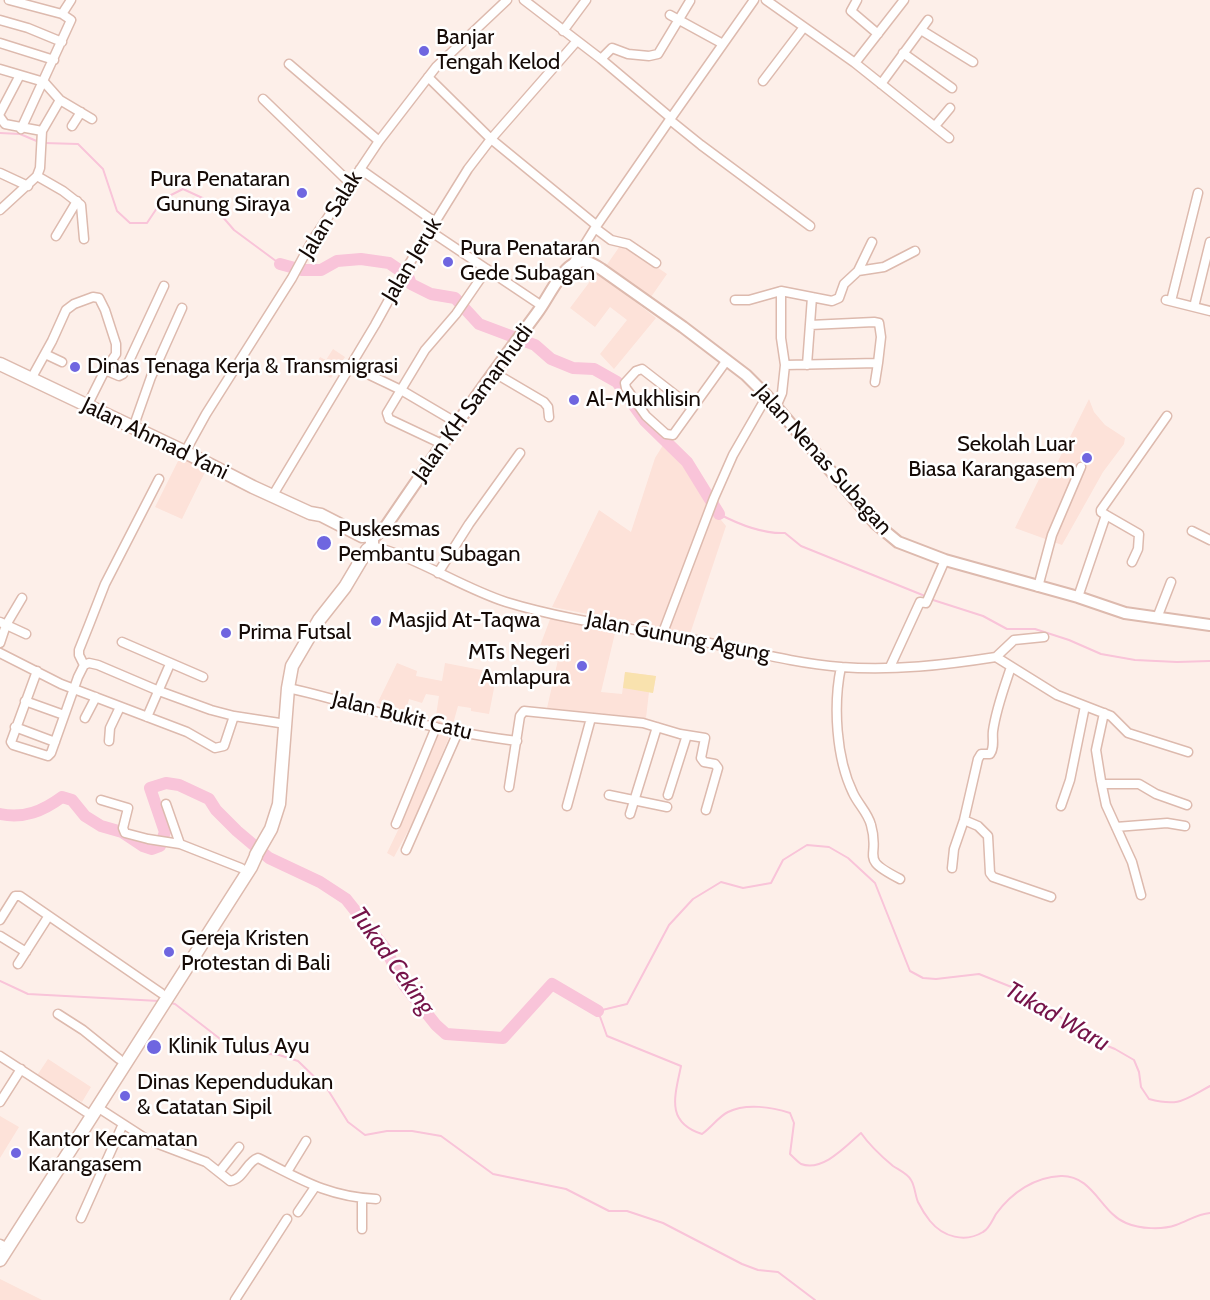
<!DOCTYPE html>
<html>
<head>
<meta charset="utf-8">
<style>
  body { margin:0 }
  canvas { display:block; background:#fdefe9 }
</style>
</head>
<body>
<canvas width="1210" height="1300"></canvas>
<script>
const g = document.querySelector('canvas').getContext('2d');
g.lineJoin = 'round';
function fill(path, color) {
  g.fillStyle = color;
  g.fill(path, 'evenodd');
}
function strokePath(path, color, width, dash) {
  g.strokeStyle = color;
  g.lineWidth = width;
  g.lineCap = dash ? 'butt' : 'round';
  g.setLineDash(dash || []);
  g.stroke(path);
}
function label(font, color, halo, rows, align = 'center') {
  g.font = font + ' Cabin,sans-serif';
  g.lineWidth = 5;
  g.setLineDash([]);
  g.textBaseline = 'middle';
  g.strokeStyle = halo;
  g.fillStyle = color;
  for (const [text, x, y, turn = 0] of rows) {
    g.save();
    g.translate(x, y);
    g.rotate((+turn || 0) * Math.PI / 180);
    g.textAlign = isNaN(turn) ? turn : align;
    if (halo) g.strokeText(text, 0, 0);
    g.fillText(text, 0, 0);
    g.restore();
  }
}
fill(new Path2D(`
  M622,243L667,274L651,297L606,266Z
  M597,272L656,318L614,369L600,354L627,320L610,307L595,327L570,308Z
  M333,349L345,357L331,378L314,367L320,357L326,360Z
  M1089,399L1094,412L1105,425L1125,438L1124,444L1103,472L1062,545L1015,528L1042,473L1051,475Z
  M665,442L685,464L702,497L726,526L690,634L552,607L599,510L631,532L655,458Z
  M180,457L206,470L182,519L155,507Z
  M552,614L616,629L601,692L622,694L625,672L656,676L653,693L649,692L646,718L547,708L558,660L537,654Z
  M397,663L417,671L416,676L442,681L445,663L497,673L489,714L471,711V708L458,706L453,724L435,722L439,696L426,694L422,703L409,699L406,712L379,704L378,702Z
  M438,728L452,730L416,816L394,857L387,853L400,826L397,823Z
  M48,1059L91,1087L82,1102L36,1077Z
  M0,1116L19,1127L0,1158Z
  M0,1279L42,1300H0Z`), '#fde2d9');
fill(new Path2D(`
  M625,672L656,676L653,693L623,688Z`), '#f9e2ae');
strokePath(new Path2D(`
  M0,133L20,134L39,142
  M44,143L78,144L103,169L117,211L130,223H147L163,199L183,189L209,201L234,230L280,264
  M719,514C740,525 762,534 785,533L801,546L925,596
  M930,599L983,616L1007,629H1035L1069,640L1101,654L1135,660L1177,662L1210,661
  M0,981L28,994L159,1001
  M171,1003L175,1004L228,1045L249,1052L279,1055L298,1061L328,1090L348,1122L365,1135L387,1131H412L441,1136L493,1174L566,1189L609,1211H627L663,1223L742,1264L758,1270L778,1272L815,1300
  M1210,1086C1184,1100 1179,1107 1149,1099L1141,1087L1139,1072L1134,1060L1115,1049L1095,1041L1065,1021L1052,1010L1019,990L979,974L936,979L923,978L910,971L875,883L848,858L829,847L807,845L783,860L771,883L743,888L721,882L693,899L669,925L627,1004L598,1011L607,1036L681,1066C675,1096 665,1122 702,1134C712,1127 718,1117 728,1112C746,1103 772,1107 790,1113L794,1123L790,1154C793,1157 798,1162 801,1164C823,1172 846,1146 861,1133C870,1146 881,1156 893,1166C899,1170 908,1174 911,1180C915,1186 915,1195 918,1202C921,1208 926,1216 930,1221C943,1237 965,1243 983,1232C989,1229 993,1219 996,1214C1012,1192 1035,1177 1061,1176C1093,1175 1101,1213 1126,1223C1140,1229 1162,1230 1176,1225C1188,1221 1197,1214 1210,1213`), '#f9c4d9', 2);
strokePath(new Path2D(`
  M280,264L302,270H321L337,261L361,259L389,263L408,276L411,284L431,294L455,298L479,324L535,345L551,359L573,368L594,369L617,382L645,421L687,462L719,514
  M0,814C24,819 43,811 62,797L72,800L85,816L101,826L122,832L143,846L152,849L160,846L165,832L150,788L166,783L179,785L209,799L216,810L237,831L269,858L320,882L346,899L385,948L404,985L436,1025L446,1034L503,1038L552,984L598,1011`), '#f9c4d9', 12);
const minor = new Path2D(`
  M9,0L62,14L71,20L21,129
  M524,0L601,59L671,118L595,228L572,265
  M766,0L855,63L949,138
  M857,0L851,11L878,34
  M62,14L71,0
  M670,15L723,44
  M0,20L28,28L62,42
  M921,30L973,62
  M563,31L586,0
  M0,43L54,60
  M903,53L952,88
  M601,59L612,48L628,54L649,56L658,54L690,1
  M855,63L904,0
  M289,64L379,141
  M0,69L44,82L60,100L92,119
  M428,77L491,139L596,225
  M763,81L804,27
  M881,84L928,20
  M263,99L350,183
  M0,113L20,75
  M0,117L5,124L10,125L42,131
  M671,118L754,0
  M670,120L701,145L810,226
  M72,126L81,112
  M935,126L950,108
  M360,169L435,222
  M0,173L28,186
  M37,176L63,191L81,205L84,239
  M0,210L37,176L40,168L42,131L60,100
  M595,228L611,240L628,244L656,263
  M430,231L542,306
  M56,236L77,201
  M858,271L872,242
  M781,291V338L785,365
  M735,300H749L781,291L832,301L839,298L844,284L858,271L884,267L915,251
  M1166,300L1210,311
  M1171,301L1198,193
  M1194,307L1210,242
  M810,325L874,322L879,323L881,337L878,363
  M45,354L62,362
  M807,365L812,297
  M351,366L401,390L457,423
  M105,370L119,376L123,374L164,286
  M493,372L544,402L548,407L549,417
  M31,379L52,341L66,310L74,304L93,297L99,298L105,310L116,344V354L105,370L87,406
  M691,407L642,369L636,371L625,383L626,388L646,416L666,434L673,435L727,360
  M776,407L782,393L785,365L878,363L875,382
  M133,428L151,377L182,308
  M442,444L389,419L387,413L425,350L456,314L487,269
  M185,452L206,414L292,278L312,241L379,141L436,67L507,0
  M273,495L375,325L406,269L468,169L491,139L576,42
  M1106,515L1139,534L1138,549L1132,562
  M1192,531L1210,540
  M372,546C419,558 460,587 506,602C565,620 629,628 689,639C739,648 790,663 841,667C893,671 945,665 996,657
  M438,573L469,524L520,453
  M1038,587L1052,535L1081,467
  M1078,597L1105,518L1106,515L1101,512V510L1167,416
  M1157,618L1171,582
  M0,622L26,634
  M662,635L714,498L733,455L767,396
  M122,642L203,677
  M0,643L6,625L22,598
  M0,653L61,684L187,732L215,748L224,746L234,716
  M996,657L1057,695L1111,716L1128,733L1188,752
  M996,657L1014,640L1044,637
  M84,665L89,663L98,665L159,691L211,710L234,716L286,724
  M84,665L79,655V650L89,625L105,584L159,479
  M841,667C833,705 836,758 853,793C858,804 868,813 871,825C881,859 857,857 900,879
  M890,667L920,602L926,603L927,601L945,560
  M37,671L11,742L13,745L48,756L51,753L78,677L84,665
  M288,688C326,696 362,708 399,718C438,729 478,736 517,741
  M25,701L64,715
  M1104,713L1096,750L1101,781L1106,805L1132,862L1141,895
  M147,717L170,664
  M85,718L96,697
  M15,727L55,742
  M109,741L110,728L120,707
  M1102,784H1139L1156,794L1187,805
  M509,787L520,716L524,711L643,723L680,734L705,738L701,758L704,762L715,764L718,768L706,810
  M609,795L667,807
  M668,795L687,735
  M101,800L128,808L123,828L125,833L148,839L180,844L241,868
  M166,804L180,844
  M567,806L591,718
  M1061,806L1070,780L1085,706
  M630,814L657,727
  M964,820L978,826L988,836L990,873L993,877L1051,897
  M396,824L436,727
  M1116,827L1167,823L1185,826
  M406,850L458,732
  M952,868L954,849L964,820L978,759L981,754H990C995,747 992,739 993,731C996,709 1004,688 1011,667
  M0,920L15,896H20L161,993
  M0,936L26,952
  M18,964L48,917
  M58,1014L83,1030L119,1059
  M0,1056L86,1112
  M0,1102L21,1069
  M97,1107L148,1140L206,1162L230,1181C244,1179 246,1162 258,1158C300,1179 328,1197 376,1199
  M220,1171L239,1147
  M287,1172L306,1141
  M298,1212L315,1187
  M81,1218L123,1124
  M362,1229V1199
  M0,1244L2,1245
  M235,1300L287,1219`);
const major = new Path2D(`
  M372,539L386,526C435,454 485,383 537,313C547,300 559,273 572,265C583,258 592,263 601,269L683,327L746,375L767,396L875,523L898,542L945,560L1078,597L1125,613L1210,625`);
const highway = new Path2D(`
  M0,364L185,452L253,487L310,513L321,515L362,536L367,535L372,539V546L367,550L345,587L319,620L292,666L288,688L279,804L271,829L256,855
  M0,1260L251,867L256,856`);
strokePath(minor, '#ddbaae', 11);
strokePath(major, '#ddbaae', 14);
strokePath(highway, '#ddbaae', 15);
strokePath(minor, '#fff', 8);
strokePath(major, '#fff', 10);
strokePath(highway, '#fff', 12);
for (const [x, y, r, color] of [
  [424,51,6,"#6f66e0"],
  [302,193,6,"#6f66e0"],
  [448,262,6,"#6f66e0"],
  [75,367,6,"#6f66e0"],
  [574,400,6,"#6f66e0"],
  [1087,458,6,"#6f66e0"],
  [324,543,8,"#6f66e0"],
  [376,621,6,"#6f66e0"],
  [226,633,6,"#6f66e0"],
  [582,666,6,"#6f66e0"],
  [169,952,6,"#6f66e0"],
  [154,1047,8,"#6f66e0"],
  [125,1096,6,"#6f66e0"],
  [16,1153,6,"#6f66e0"]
]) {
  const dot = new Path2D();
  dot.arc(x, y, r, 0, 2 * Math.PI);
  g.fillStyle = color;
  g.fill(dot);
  strokePath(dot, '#fff', 2);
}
label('22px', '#150a06', '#fff', [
  ["Banjar",436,38],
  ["Tengah Kelod",436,63],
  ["Pura Penataran",290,180,"right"],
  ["Gunung Siraya",290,205,"right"],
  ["Pura Penataran",460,249],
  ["Gede Subagan",460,274],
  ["Dinas Tenaga Kerja & Transmigrasi",87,367],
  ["Al-Mukhlisin",586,400],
  ["Sekolah Luar",1075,445,"right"],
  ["Biasa Karangasem",1075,470,"right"],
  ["Puskesmas",338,530],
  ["Pembantu Subagan",338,555],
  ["Masjid At-Taqwa",388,621],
  ["Prima Futsal",238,633],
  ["MTs Negeri",570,653,"right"],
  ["Amlapura",570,678,"right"],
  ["Gereja Kristen",181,939],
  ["Protestan di Bali",181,964],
  ["Klinik Tulus Ayu",168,1047],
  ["Dinas Kependudukan",137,1083],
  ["& Catatan Sipil",137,1108],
  ["Kantor Kecamatan",28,1140],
  ["Karangasem",28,1165]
], 'left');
label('22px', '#150a06', '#fff', [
  ["Jalan Salak",331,215,-58],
  ["Jalan Jeruk",412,260,-59],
  ["Jalan KH Samanhudi",473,403,-54],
  ["Jalan Ahmad Yani",155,439,26],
  ["Jalan Nenas Subagan",823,460,48],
  ["Jalan Gunung Agung",678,637,11],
  ["Jalan Bukit Catu",402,716,14]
]);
label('italic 24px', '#751349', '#fff', [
  ["Tukad Ceking",392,961,54],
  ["Tukad Waru",1057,1017,30]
]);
</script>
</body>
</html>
